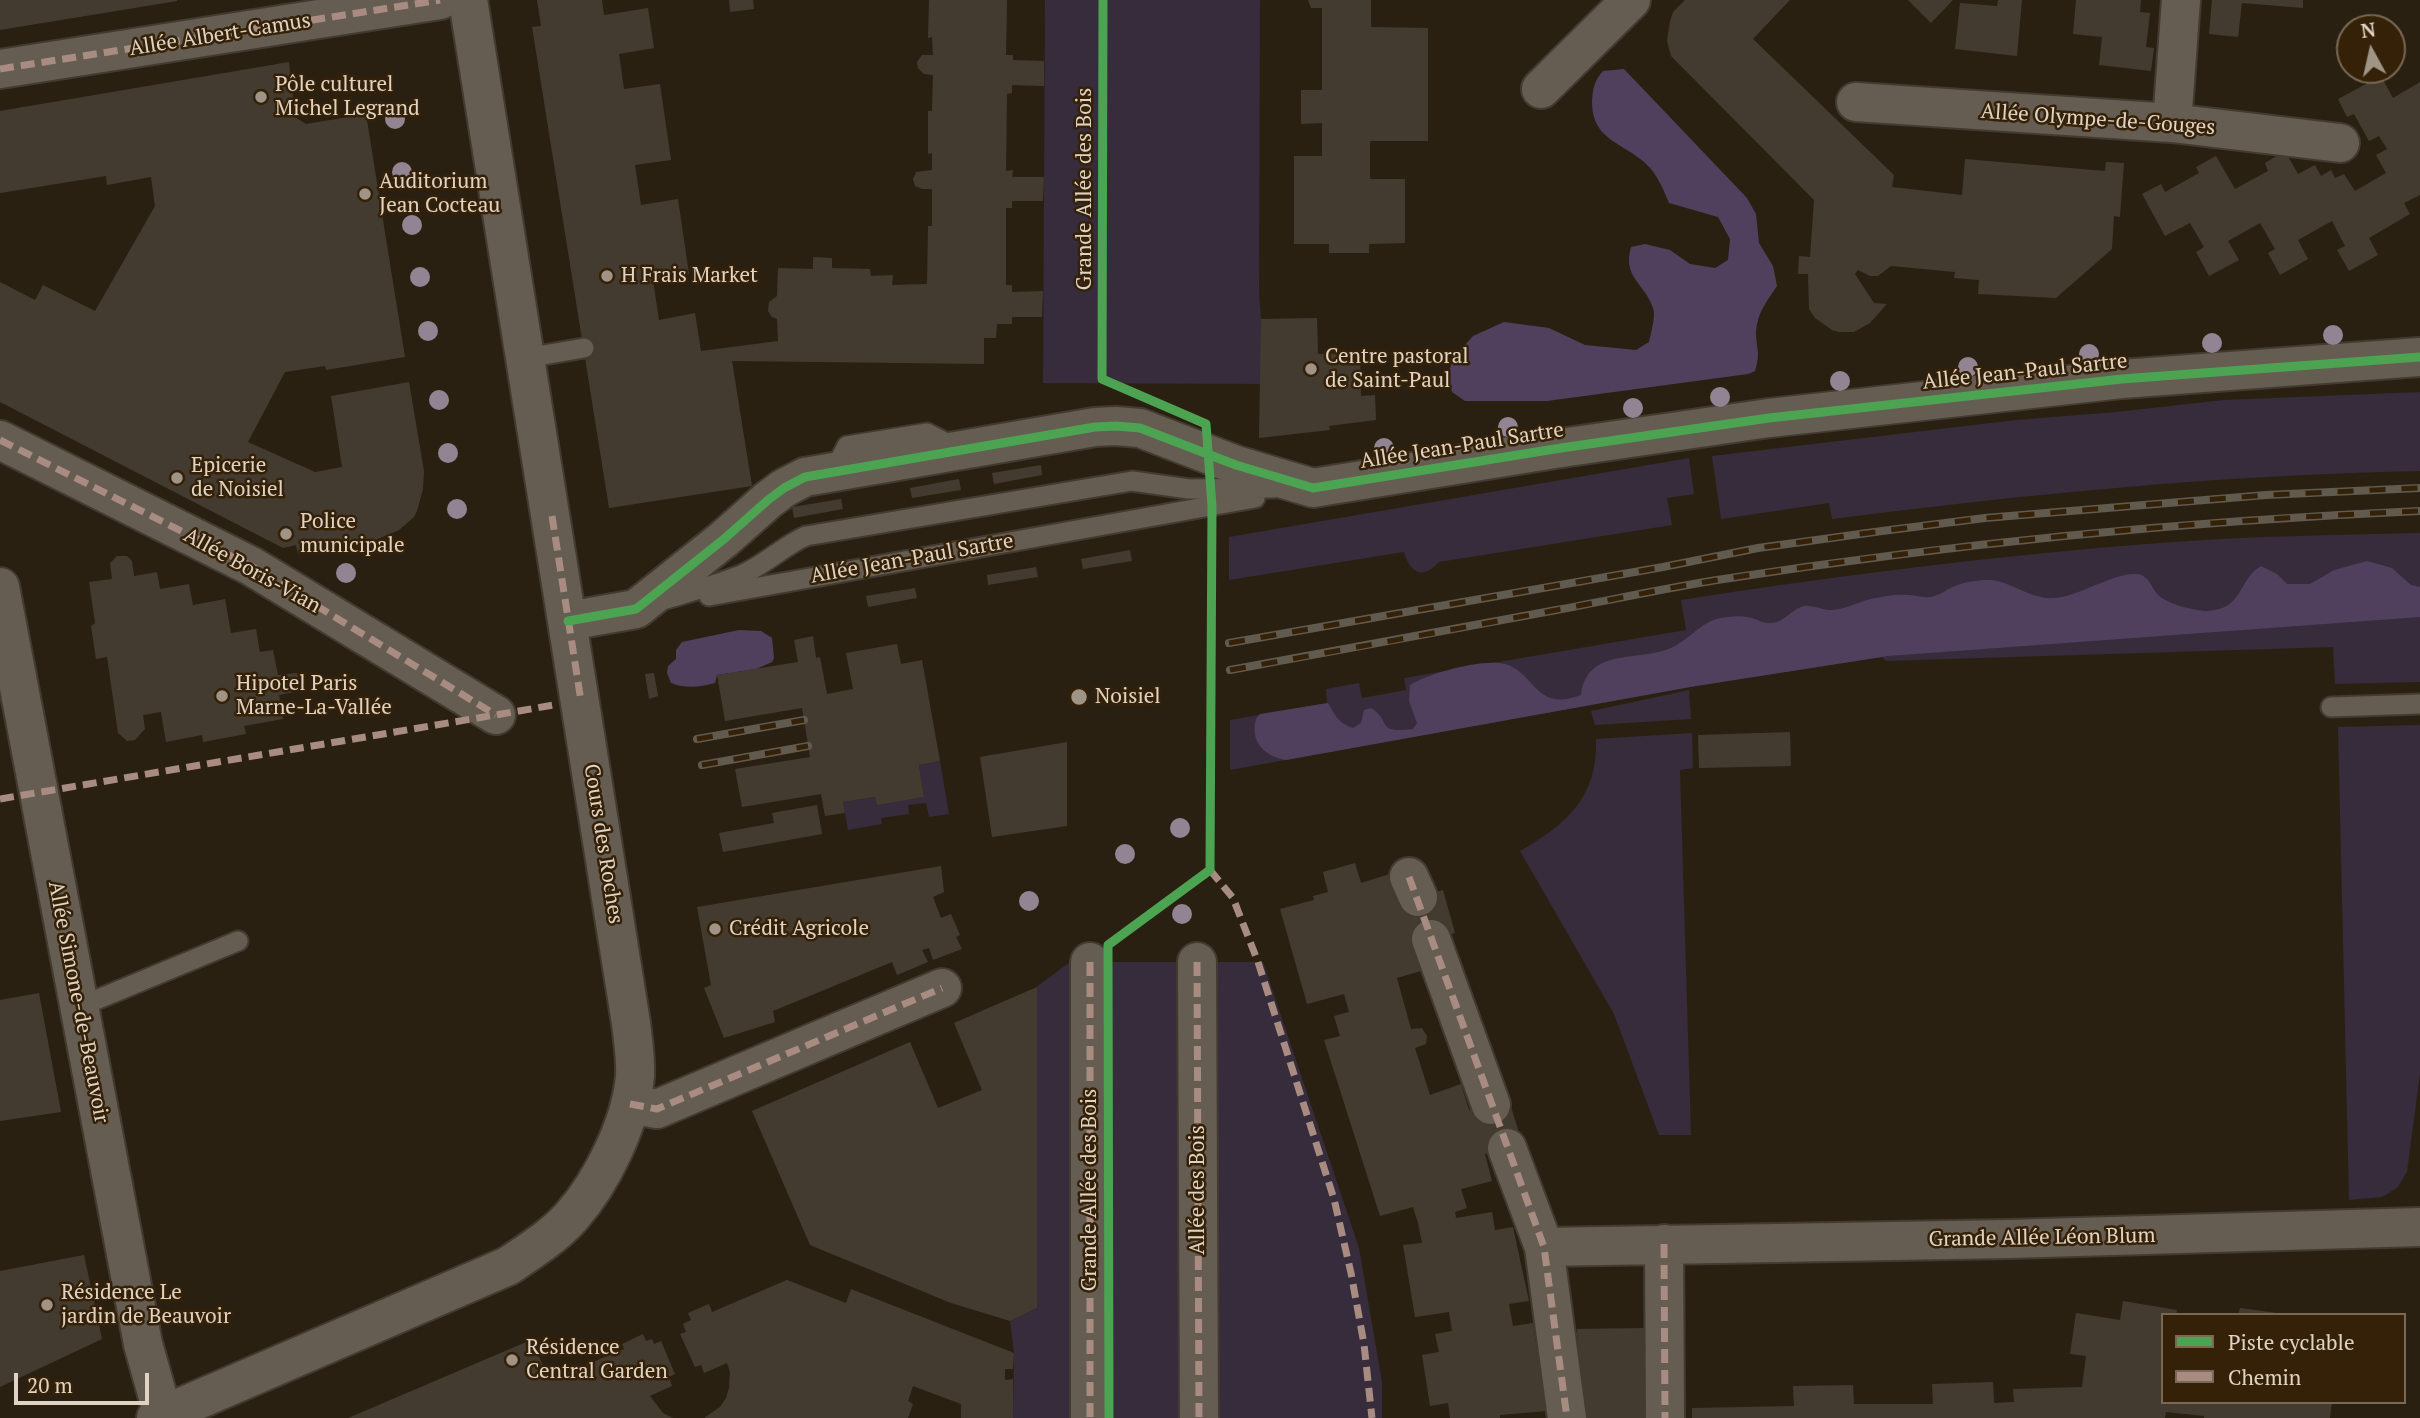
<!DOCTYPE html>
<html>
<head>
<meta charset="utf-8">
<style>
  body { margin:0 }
  #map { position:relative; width:2420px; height:1418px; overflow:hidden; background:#2a2012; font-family:"PT Serif",serif }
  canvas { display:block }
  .legend { position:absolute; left:2161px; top:1313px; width:245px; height:91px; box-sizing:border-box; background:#342107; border:2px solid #796853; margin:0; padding:9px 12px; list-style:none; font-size:21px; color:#e0d3c4 }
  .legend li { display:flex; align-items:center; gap:14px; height:35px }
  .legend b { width:35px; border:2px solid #796853 }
  .north { position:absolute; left:2336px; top:14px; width:70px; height:70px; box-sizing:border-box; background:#342107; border:2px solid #796853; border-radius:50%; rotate:352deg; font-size:19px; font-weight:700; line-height:28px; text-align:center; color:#e0d3c4 }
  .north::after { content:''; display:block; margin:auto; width:24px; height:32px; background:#a09486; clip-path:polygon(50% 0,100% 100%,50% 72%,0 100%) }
  .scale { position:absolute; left:14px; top:1373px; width:135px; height:32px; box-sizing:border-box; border:4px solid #e0d3c4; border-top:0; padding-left:9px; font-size:21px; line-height:24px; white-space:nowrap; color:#e0d3c4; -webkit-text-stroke:5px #342107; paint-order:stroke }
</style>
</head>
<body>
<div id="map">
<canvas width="2420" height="1418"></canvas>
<ul class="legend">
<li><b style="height:9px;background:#4ca352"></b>Piste cyclable</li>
<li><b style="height:9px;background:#a88b81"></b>Chemin</li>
</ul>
<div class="north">N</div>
<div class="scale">20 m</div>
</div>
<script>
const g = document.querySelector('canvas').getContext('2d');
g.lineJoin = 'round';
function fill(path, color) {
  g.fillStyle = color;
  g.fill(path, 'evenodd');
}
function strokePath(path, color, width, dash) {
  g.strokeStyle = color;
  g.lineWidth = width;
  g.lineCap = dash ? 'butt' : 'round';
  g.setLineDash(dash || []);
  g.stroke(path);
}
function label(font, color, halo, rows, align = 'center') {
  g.font = font + ' "PT Serif",serif';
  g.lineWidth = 5;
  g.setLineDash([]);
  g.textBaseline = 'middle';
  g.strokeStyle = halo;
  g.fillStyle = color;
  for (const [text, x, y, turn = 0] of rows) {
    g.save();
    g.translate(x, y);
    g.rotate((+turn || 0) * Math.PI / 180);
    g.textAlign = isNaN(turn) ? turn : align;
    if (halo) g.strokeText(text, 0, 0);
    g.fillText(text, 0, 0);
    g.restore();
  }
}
fill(new Path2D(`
  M1045,0H1260L1259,292L1261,319V384L1043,383Z
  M2420,392V471C2223,475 2027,494 1832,519L1829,503L1721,519L1712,456L2016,420L2116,412L2224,400Z
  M1689,458L1694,494L1667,498L1672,525L1439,562C1423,580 1410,573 1404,552L1229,580V537Z
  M2420,533V682L2335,684L2333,647L1886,661L1882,657L1696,686L1230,770V720L1327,703L1326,689L1359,683L1362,698L1406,690L1404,678L1686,630L1681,600C1840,575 2000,555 2160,543C2247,536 2334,535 2420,533Z
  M1689,690L1691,719L1595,725L1591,711Z
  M2420,725V1073L2407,1172L2397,1188L2382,1197L2349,1200L2338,727Z
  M1692,733L1693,768L1680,770L1691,1135H1659L1614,1014L1520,851C1567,824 1598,797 1596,739Z
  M940,761L949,814L929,817L926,803L908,805L909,814L881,818L882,824L848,830L843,802L875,797L877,804L924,797L919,765Z
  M1070,962H1263L1359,1248L1382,1382V1418H1013L1014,1353L1010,1321L1037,1308L1035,988Z`), '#362c3c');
fill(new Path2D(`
  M1624,69L1747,198L1756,214L1759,243L1773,266L1777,286C1767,301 1757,313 1756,332C1756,349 1761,352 1755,371L1748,374L1547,401H1465L1452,392L1448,378L1452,360L1473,336L1504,322L1549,328L1585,345L1636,350L1649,342C1651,332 1656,317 1653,308C1645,283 1622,278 1631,247L1645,244L1670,250L1690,264L1715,268L1728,260L1730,239L1718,217L1669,203C1664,191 1659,179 1651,169C1628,142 1592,144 1592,101C1593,88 1594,81 1603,71Z
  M2367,561L2392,568L2411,585L2420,587V617L1888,656L1696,686L1286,760C1264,756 1250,742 1256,719L1260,714L1328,703C1335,715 1338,723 1353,728L1361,723L1364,710L1371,708C1392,721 1375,734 1413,729L1417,723L1409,701L1410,685C1429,673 1483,658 1505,664C1536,673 1535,713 1581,695C1587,647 1638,662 1671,648C1689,640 1701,622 1720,618C1727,617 1739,615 1747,617C1757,618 1764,626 1777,622C1786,619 1794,608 1804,606C1812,605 1822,610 1830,610C1846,610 1861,600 1876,598C1886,596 1897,594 1908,595C1915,595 1921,598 1929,597C1939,596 1944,591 1953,587C1963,582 1978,580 1989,580C2012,581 2030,600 2055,598C2079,596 2115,572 2136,574C2149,575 2151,587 2158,595C2167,604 2195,611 2208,611C2244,609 2238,579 2261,566L2277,574L2287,584H2310L2334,570Z
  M739,630L761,631L772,638L774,658L772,662L756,669L717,675L715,683C700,687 686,689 671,683L667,673L668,666L676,659V650L682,642Z`), '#51405d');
fill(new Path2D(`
  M0,0H177V1L0,30Z
  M537,0H602L604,15L648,8L654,48L619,54L624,89L660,84L671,160L635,165L641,205L678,199L689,274L653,280L659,320L695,313L701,351L778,341L777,319L772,317L768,311L769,302L777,296L778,268L813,269V257L832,258V268L870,269L871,276L893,275L892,285L927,284L928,226H932V189H922L915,186L913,179L916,172L932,170V153L928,154V111H932L933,75L924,74L918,68L917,62L922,55H933L932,37L928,38L929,0H1007L1006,55H1013V60L1044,61V86L1012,85V93L1007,94L1006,171L1013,170L1012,177H1044L1043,201H1012V208H1006V285H1012V292L1043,291L1042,317H1012V324H997L996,338H984V364L732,361L752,486L609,508L532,27L541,26Z
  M729,0H753L754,9L730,12Z
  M1308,0H1371V27L1428,28V141H1370V179H1405V243L1369,244V253H1329V244H1294V156H1322V123L1301,124V90H1322V8H1311Z
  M1685,0H1790L1753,39L1894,175L1892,187L1962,195L1965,159L2105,171L2106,162L2124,163L2120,217L2114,216L2112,249L2056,298L1978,294L1979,280L1954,278L1955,272L1891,266L1878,276H1870L1858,270L1855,274L1874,303L1887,304L1870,323L1854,332H1839L1832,330L1815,318L1809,309L1808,274H1798L1799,256L1810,257L1814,200L1671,56L1667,41L1670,21L1673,12Z
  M1908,0H1953L1931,23Z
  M1998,0H2022L2017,56L1955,49L1960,3L1997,6Z
  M2076,0H2141L2140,12L2150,13L2146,47L2154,48L2151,71L2099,65L2102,37L2073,34Z
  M2212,0H2303V8L2242,3L2238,37L2209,34Z
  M289,62L295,117L306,124L366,114L405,357L326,370L325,366L285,372L248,442L315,472L342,467L331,396L409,382L424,471L423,489L417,511L414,517L399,530L373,541L298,554L296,545L283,548L0,402V282L35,300L43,285L95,311L155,206L151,177L107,185L106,176L0,193V111Z
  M2381,76L2393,98L2420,82V195L2404,203L2410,214L2369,238L2378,255L2349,271L2337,250L2345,246L2332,221L2298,240L2308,259L2280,275L2268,253L2275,249L2260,223L2228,241L2239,260L2209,276L2196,252L2204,247L2190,223L2165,236L2142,194L2161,184L2165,192L2199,173L2196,167L2216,156L2235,189L2268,171L2265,163L2285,151L2298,174L2315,165L2321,176L2331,170L2335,178L2344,174L2355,191L2386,173L2376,155L2387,149L2379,136L2369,141L2354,114L2347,117L2338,99Z
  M1317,318L1318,354L1360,353L1361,396L1375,395L1376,420L1329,426L1330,430L1259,438L1261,319Z
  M1041,465L1042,475L994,484L992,473Z
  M959,479L961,490L912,498L910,488Z
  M841,499L843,509L794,518L792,507Z
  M1130,550L1132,561L1083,569L1081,559Z
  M117,556H127L132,561L134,576L157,572L160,589L189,584L193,605L225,599L231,633L256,629L260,652L273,650L278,675L297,673L300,687L294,692L279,695L283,719L244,726L246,734L203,742L202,735L166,742L161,712L143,715L145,729L135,740L127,741L118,733L107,657L96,659L91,626L95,623L89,582L112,579L110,563Z
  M1036,567L1038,577L988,585L987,575Z
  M915,588L917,598L868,607L866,596Z
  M813,636L816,658L820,657L827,694L853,689L846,653L897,644L901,664L922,660L940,761L919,765L924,797L877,805L875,797L843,802L845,813L825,816L821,794L742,807L735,769L810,757L802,708L725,721L717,675L798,662L794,640Z
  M654,673L658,696L649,699L645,674Z
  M1790,732L1791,766L1699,768L1698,735Z
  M1067,742V826L992,837L980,757Z
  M817,805L822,834L723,852L719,833L774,823L772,813Z
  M1355,863L1361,883L1396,872L1418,897L1443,890L1455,933L1416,943L1424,970L1397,978L1411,1029L1422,1028L1427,1036L1426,1044L1415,1048L1430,1095L1461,1084L1469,1110L1509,1100L1522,1143L1485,1154L1492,1181L1461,1189L1467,1208L1455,1212L1456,1218L1492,1212L1495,1230L1513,1227L1529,1301L1509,1304L1513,1326L1533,1323L1546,1411L1500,1415V1418H1450L1448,1403L1430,1406L1422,1355L1439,1352L1435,1334L1452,1331L1449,1312L1415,1317L1403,1245L1422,1243L1418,1223L1413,1207L1380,1216L1324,1040L1340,1036L1334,1016L1349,1012L1344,994L1307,1004L1280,909L1314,900L1313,896L1328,892L1323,872Z
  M941,866L944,892L933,897L941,918L951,914L960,935L956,937L962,949L933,960L929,948L922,950L928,962L897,975L892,962L773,1011L775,1022L724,1038L704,988L711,985L697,907Z
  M1037,987V1308L1010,1321L951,1303L810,1245L752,1111L910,1042L938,1108L982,1090L954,1023Z
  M39,993L61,1112L0,1121V1000Z
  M84,1255L102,1339L0,1387V1271Z
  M787,1280L846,1303L851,1289L1014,1353L1013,1369H1005V1380L1013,1379V1418H961V1404L913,1386L908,1401L913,1404L908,1418H704L720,1407L726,1398L729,1388L730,1372L727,1363L704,1373L701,1365L695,1367L680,1334L686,1332L683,1324L691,1320L688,1313L709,1304L712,1312Z
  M2123,1301L2177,1310L2176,1315H2163V1402H2332L2330,1418H2204V1416L2166,1412L2165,1418H1692V1408L1794,1406L1793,1386L1853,1385L1854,1404H1933L1932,1384L1993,1382L1994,1403L2014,1402L2013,1389L2082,1387L2086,1356L2070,1354L2076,1313L2120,1320Z
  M2240,1308L2277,1313V1315H2238Z
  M1644,1328L1646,1418H1581L1577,1329Z
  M643,1334L646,1341L652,1339L654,1344L661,1341L675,1374L669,1377L672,1386L650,1396L663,1413L673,1418H348L531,1340L550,1380L624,1349L622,1344Z`), '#443b30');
const lane = new Path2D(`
  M526,358L584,348
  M834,471L847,446L927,433L954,447
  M709,596L1255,498
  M663,600C689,592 716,585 741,575C765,565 783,546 806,536L1132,481L1189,489L1274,488
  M2331,707L2420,704
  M79,1007L238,941`);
const street = new Path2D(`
  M0,69L440,0
  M1541,89L1631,0
  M1856,102L2172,123L2340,143
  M2172,123L2181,0
  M0,440L251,566L496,715
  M0,587L143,1344L163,1415
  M568,621L636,609L724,539L768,500L784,488L805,477L1095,427L1116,426L1140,428L1236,465L1313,488L1561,448L1769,418L2122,379L2420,357
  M1409,877L1418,897
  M1431,939L1491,1105
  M1090,962V1418
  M1197,962L1199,1418
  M630,1104L657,1109L942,988
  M1507,1148L1544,1247L1567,1418
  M1664,1244L1665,1418
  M1544,1247L2009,1239L2420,1227
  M156,1418L508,1266C530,1251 553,1237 571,1217C602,1182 631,1123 635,1076C636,1059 633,1041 631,1023L468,0`);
strokePath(lane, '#433b31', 23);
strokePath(street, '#433b31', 42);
strokePath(lane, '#655c52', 19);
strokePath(street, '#655c52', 38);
const rail = new Path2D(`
  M1229,643L1663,567L1758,548L1882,531L1985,518L2266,495L2420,488
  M1230,670C1337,651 1444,631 1551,611C1606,601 1661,589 1717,580C1950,544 2184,521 2420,511
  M697,739L804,720
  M702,765L808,746`);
strokePath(rail, '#615a4f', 8);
strokePath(rail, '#342107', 5, [16]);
strokePath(new Path2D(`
  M0,69L440,0
  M0,440L251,566L496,715
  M552,516L581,701
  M0,799L554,705
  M1210,870L1233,898L1258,962L1334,1199L1351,1273L1364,1344L1372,1418
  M1409,877L1544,1247L1567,1418
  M1090,962V1418
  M1197,962L1199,1418
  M630,1104L657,1109L942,988
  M1664,1244L1665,1418`), '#a88b81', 7, [14, 7]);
strokePath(new Path2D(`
  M1103,0L1102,379L1206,424L1212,506L1210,870L1108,945L1109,1418
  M568,621L636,609L724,539L768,500L784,488L805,477L1095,427L1116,426L1140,428L1236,465L1313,488L1561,448L1769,418L2122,379L2420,357`), '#4ca352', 9);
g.fillStyle = '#928493';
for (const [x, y] of [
  [395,119],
  [402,172],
  [412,225],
  [420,277],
  [428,331],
  [2333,335],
  [2212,343],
  [2089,354],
  [1968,367],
  [1840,381],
  [1720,397],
  [439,400],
  [1633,408],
  [1508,427],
  [1384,448],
  [448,453],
  [457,509],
  [346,573],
  [1180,828],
  [1125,854],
  [1029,901],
  [1182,914]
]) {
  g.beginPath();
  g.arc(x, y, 10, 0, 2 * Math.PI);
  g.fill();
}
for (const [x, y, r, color] of [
  [261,97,7,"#a09486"],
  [365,194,7,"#a09486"],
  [607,276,7,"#a09486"],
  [1311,369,7,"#a09486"],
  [177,478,7,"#a09486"],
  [286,534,7,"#a09486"],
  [222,696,7,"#a09486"],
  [1079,697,9,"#a09486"],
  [715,929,7,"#a09486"],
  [47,1305,7,"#a09486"],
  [512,1360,7,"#a09486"]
]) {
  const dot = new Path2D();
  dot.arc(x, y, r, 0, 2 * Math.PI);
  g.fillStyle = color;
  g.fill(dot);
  strokePath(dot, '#342107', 2.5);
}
label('21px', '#e0d3c4', '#342107', [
  ["Allée Albert-Camus",220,35,-9],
  ["Allée Olympe-de-Gouges",2098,120,4],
  ["Grande Allée des Bois",1085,189,-90],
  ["Allée Jean-Paul Sartre",2025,372,-6],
  ["Allée Jean-Paul Sartre",1462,446,-9],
  ["Allée Jean-Paul Sartre",912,559,-10],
  ["Allée Boris-Vian",252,571,29],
  ["Cours des Roches",603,844,81],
  ["Allée Simone-de-Beauvoir",78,1002,79],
  ["Grande Allée des Bois",1090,1190,-90],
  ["Allée des Bois",1198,1190,-90],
  ["Grande Allée Léon Blum",2042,1238,-1]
]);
label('21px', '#e0d3c4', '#342107', [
  ["Pôle culturel",275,85],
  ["Michel Legrand",275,109],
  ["Auditorium",379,182],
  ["Jean Cocteau",379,206],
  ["H Frais Market",621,276],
  ["Centre pastoral",1325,357],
  ["de Saint-Paul",1325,381],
  ["Epicerie",191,466],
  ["de Noisiel",191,490],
  ["Police",300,522],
  ["municipale",300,546],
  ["Hipotel Paris",236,684],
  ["Marne-La-Vallée",236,708],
  ["Noisiel",1095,697],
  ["Crédit Agricole",729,929],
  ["Résidence Le",61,1293],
  ["jardin de Beauvoir",61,1317],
  ["Résidence",526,1348],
  ["Central Garden",526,1372]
], 'left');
</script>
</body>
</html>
